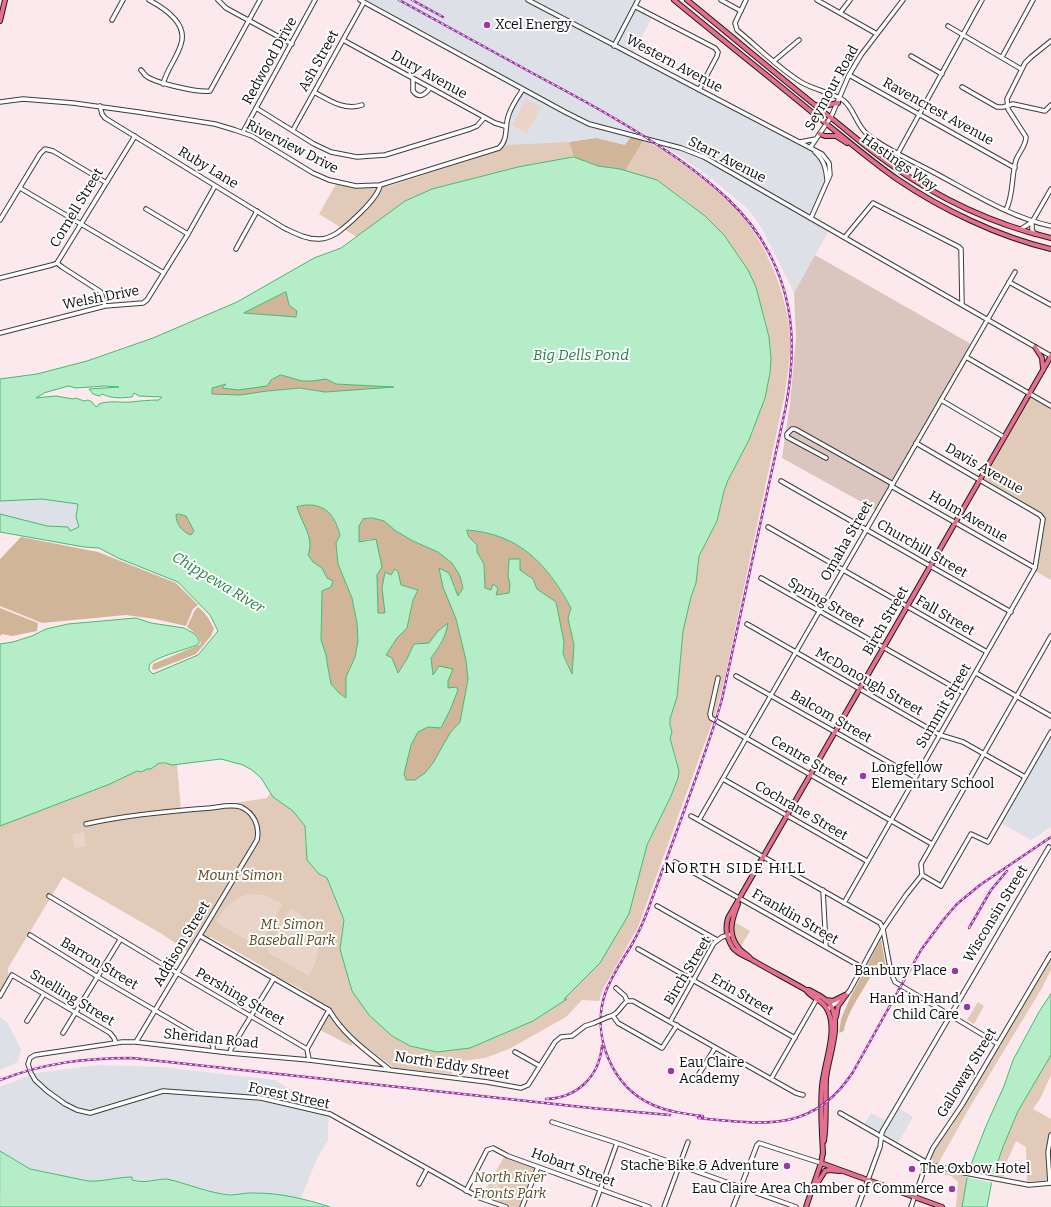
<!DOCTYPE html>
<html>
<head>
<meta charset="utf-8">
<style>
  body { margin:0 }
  canvas { display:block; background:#fce9ed }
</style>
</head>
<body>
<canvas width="1051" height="1207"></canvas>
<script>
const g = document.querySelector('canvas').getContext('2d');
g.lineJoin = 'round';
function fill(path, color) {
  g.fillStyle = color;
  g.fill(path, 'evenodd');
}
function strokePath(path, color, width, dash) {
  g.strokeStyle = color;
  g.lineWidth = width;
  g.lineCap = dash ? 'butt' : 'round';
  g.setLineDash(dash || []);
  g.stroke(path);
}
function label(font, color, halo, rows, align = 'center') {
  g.font = font + ' Bitter,serif';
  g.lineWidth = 4;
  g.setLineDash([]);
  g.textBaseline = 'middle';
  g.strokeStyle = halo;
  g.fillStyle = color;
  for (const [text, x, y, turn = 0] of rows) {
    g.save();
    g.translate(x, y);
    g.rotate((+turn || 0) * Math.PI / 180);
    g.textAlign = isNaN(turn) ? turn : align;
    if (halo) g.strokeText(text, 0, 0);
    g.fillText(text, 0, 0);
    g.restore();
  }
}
fill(new Path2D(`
  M365,0H638L636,7L653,16L632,55L810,148L822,159L827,181L811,218L830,229L794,293L761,227L748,209L705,173L658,142L632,135L625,145L595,138L502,151L499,148L503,145L508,116L521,91L523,93L528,91L486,66Z
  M42,499L78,504L76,517L79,528L70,531L68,527L47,526L0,514V501Z
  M1051,732V827L1031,840L999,822Z
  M0,1017L7,1022L21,1049L18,1062L0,1070Z
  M99,1065L161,1067L275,1080L330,1114L328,1124V1140L316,1161L301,1198L265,1193L252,1192L238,1195L212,1192L179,1182L142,1183L132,1180L88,1181L30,1169L0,1151V1087L35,1073Z
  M894,1105L913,1117L898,1143L865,1124L871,1113L885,1120Z`), '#dee0e8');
fill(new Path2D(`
  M643,141C661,145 675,159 689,169C706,182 724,195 738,211C766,243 788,295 790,339C791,357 787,375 785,393L723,686L717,709L638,927L603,989L599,1001L582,1000L566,1017L509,1049L485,1058L454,1062L452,1074L394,1068L355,1039L351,1046L320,1030L331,1010L327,1005L310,996L309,993L271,974V971L211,937L208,938L200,933L188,952L162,934L63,877L8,968V977L0,992V826L110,784L137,771L141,772L147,769H151L158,763C165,763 170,765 177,764L181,811L235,808V803L267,798L270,793L273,797L293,811L305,826V842L311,865L319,874L327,878L342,915L344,920L340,949L352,991L369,1015L400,1041L410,1046L437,1052L470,1048L533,1021L563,999L629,914L647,845L671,796L678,778V765L670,737L672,732L670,725V719L677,697L683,631L691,597L696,583L699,556L717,521L724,491L728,480L749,440L765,398L770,373L771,358L769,337L765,319L748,270L724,235L686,201L657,180L625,171Z
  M569,142L574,157L518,167L432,189L405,201L357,237L319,214L336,184L354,188L389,186L495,152L502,149L506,145Z
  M1030,397L1051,408V580L1035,571L1038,561L1044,519L1039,511L984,479Z
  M733,921L750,931L740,948L733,933Z
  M1051,958V970L1042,988L968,1110L938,1164L932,1161C930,1152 949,1131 954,1122C987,1068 1019,1013 1051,958Z
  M978,1002L984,1006L974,1024L967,1020Z
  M1051,1055V1075L1040,1099L1033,1109L1051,1119V1180L1027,1182L1026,1147L1016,1141L1007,1161L1004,1177L993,1175L1003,1147L1018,1111Z
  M505,1155L538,1167L522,1207H509L482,1196Z
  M932,1168L968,1176L962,1207H956L958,1182L951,1176L928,1170Z`), '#e1cab8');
fill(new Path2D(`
  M632,135L643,141L625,171L598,166L574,157L569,142L596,138L625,145Z
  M286,292L289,305L297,311L296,317L243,313Z
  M281,375L302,381H312L326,379L336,384L397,387L325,392L300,388L267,391L240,395L212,394V388L227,384L271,380Z
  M306,505C310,505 316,505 320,507C332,511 337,524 340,536L336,543L338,564L352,598L357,623L358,641L355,657L346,677L347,698L339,693L331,684L326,655L321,640L322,591L330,587L322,568L313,562L308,555L306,531L300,518L297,507Z
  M176,514L186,516L194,531L191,535C182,532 176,524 176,514Z
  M373,518L384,521L396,531L413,541L438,552L452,563L460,576L463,589L458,597L449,573L443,587L456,619L466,660L468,679L464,703L460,722L450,733L433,763L425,773L415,780H406L404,774L411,745L418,732L428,727L441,728L450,710L458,690L448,688V681L453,669L433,676L431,658L441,644L448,623L438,631L429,643L414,644L407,659L398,674L392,658L386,655L397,638L407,628L413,600L418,590L401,585L398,572L395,569L391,576L385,614L378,613L371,539L359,542V526L363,519Z
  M467,530C520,534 546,564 571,608L568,618L574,645L572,676L568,664L563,654L564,642L556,602L537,589L533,579L520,570V559L508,576L510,584L509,593L496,595L493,584L491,590L485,588L484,564L477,552V545L469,537Z
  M21,537L98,552L176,583L198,605L193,609L186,626L155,619L126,615L42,623L0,606V559Z
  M198,607C206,613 210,620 214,629L211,636L196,654L155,670L152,669L153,664L201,644C199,635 194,632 187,627L195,610Z
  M0,608L38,623L37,631L12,636L2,634L0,636Z
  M881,939L886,968H883L876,965L870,975L871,976C862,992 846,1014 844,1031L839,1033L841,1019L850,998Z`), '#d0b599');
fill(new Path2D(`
  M815,255L971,344L876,510L782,458L790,403L796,338L794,293Z`), '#dac6be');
fill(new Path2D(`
  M526,99L541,107L527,133L512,125Z
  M84,832L86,846L74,848L72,834Z
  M249,894L264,895L283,904L260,943L255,945L216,922C224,908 233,898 249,894Z
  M291,908C320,925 326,946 309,976L269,953L268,948Z
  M497,1181L500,1189L494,1192L491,1183Z`), '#ead3c8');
const water = new Path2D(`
  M574,157L598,166L620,169L657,180L705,216L724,235L748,270L756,287L769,337L771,358L770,373L765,398L749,440L728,480L724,491L717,521L699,556L696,583L691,597L683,631L677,697L670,719V725L672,732L670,738L679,771L678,778L671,796L647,845L629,914L600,963L564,999H567L533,1021L470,1048L437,1052L410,1046L392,1036L369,1015L352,991L340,949L344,920L342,915L327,878L319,874L307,860L305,826L293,811L273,797L261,778L252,770L243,765L221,759L172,765L166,763H159L151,769H147L141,772L137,771L110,784L0,826V644L13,642L32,636L46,629L68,624L136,618L151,623L184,628L195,634L199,640V643L197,645C187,649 156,657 150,664C149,666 149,668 149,670L153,674L198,655L218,631L210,615L178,582L118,558L99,548L84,547L0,532V514L47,526L68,527L70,531L79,527L76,517L78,504L42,499L0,501V379L37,374L87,361L153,338L237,302L314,258L341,248L405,201L432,189L518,167ZM286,292L289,305L297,311L296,317L244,313ZM281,375L302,381H312L326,379L336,384L394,387L325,392L300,388L267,391L240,395L212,394V388L226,384L222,388L238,390L267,386L271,380ZM69,386L75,388L105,386L119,387L89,389L93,394L100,396L102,394C112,399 122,398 132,397L134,393L139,396L162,397L159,400C149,400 140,401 131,402C121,403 110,400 99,404L98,406L96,407L92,402L88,400L84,401L76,398L73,399L56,396L36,398L44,393ZM306,505C310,505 316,505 320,507C332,511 337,524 340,535L336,543L338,564L352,598L357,623L358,641L355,657L346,677V698L339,693L331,684L328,668L326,655L321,640L322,591L331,587L333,581L327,578L322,568L313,562L308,555C309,552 310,548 310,545C310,532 300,519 297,507ZM179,514L186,516L194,531L191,535C182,532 176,524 176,515ZM373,518L384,521L396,531L413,541L438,552L452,563L460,576L463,588L458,596L449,573L439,568L443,587L456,619L466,660L468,679L460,722L450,733L433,763L425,773L415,780H406L404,774L411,745L418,732L428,727L441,728L450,710L458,690L456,687L448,688V681L453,669L439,666L433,675L431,658C439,647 446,637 448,623L438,631L429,643L414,644L407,659L398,673L392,658L386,655L397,638L407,628L413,600L418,590L401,585L398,572L395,569L391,575L385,572L382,588L385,613H378L377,575L382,567L376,539L359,542V526L363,519ZM467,530C520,534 547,564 571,608L568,618L574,645L572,674L563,654L564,642L556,602L537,589L533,579L520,570V559H509L508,576L510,584L509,593L496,595L498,588L493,584L491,590L485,588L484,564L477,552V545L469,537Z
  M1051,994V1055L1018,1111L1003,1147L993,1175L987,1207H962L967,1178L972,1162L986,1126L1004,1086L1013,1060L1039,1012Z
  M0,1151L30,1169L88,1181C103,1182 117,1177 132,1177V1180C147,1184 154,1179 167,1179C189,1184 208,1193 230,1195C239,1195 246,1192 255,1193C280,1193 306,1199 330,1207H0Z`);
fill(water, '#b4edc8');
strokePath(water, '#45ba70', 1);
fill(new Path2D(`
  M968,1169L996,1174L994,1183L965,1177Z`), '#fce9ed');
const minor = new Path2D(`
  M149,0C164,8 188,23 181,44C177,58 167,69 163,84
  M218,0L226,8L292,44
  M360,0L565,112L589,124L681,148L704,157L1051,356
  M528,0L822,154L829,163L830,175L811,218
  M721,0L741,11
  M746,0L735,23L737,30C758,47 778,68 801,82C814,90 831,92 843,100C854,108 856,125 867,134C886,150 911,160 933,172C969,191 1011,218 1051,226
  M817,0L877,34
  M636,7L715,48L718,52L717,56L699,90
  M840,13L850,0
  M112,20L123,0
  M948,26L1021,69
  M343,40L495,123L505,126
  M614,46L638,0
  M911,56L942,74
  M1002,57L1033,0
  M774,61L799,40
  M141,70C143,72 144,74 145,75C153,83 200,93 210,91L260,0
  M849,75L1015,168
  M413,79V91C419,99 425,95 430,88
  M962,87L997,107H1003L1013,104L1045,111L1051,105
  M314,92C329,100 344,111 362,105
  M0,102L23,99L73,103L138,112L215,124L235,130L252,136L313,173L329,180L356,186L380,185L499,148C509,139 504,126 509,114C512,105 518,97 523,89
  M100,106L102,114L105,118L284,228C295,233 307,240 320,239C326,239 332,236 337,233C348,225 379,198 380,185
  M256,108L314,144L331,152L357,157L385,155L470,129L477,126L484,118
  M293,130L364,2
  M243,132L315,0
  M800,142L816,139
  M810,148L831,117L849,75L861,55L903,0
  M815,152C824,160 826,168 827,180
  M898,153L982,0
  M20,188L164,273
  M146,209L188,234
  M1006,210C1014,194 1011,177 1016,160C1019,152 1026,146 1026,137L1008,109L1007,99L1025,63L1031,57L1051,41
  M0,220L40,154L45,149L53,151L105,182
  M1032,222V230L1035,234
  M1021,229L1032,222L1051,189
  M845,237L873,203L959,247L961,249L962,305
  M236,249L257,211
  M57,263L62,267L101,292L105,306
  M0,278L52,265L57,263L135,136
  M1009,282L1051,305
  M0,333L105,306L143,303L147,300L188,234L215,186
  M966,357L1051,406
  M941,400L1004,437
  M826,458L787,437V434L792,429H795L893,484
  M781,481L1011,612
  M891,486L1035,568
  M768,527L987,652
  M761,578L964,693
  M747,624L940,735L963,742L1025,777
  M976,673L1051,716
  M736,676L915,777
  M718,678L710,714L711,718L932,844
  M723,779L867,861
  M691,816L693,817L880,923L883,929L891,973L895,982L998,1044
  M699,820L1015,272
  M86,824C126,815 169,811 210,808C219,807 232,804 241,807C254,813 260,826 257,840L136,1042
  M675,862L863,968
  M922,875L941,886L971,834L988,842L1051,732
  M823,890L826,947
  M49,896L177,973L307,1049L309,1060
  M844,903L1035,568L1043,519L1040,515L916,443
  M657,906L717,940
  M30,935L98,977L211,1043L213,1045V1051
  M200,936L329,1010C345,1037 367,1051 390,1070
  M638,949L795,1038
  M616,988L625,996L627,1001
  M0,996L12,975L110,1033L114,1038L116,1043
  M627,1001H633L771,1079L796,1093L803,1095
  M828,1009L846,995L850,990L883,929L906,895L922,875L921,864L1051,636
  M613,1016L618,1023L662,1048L677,1025
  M608,1017C618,1015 620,1007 627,1001
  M27,1021L44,994
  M670,1022L714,943L722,937L732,934
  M63,1033L120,940
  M307,1049L329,1010
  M515,1052L540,1066
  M230,1053L231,1049L274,978
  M699,1074L715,1048
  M771,1079L818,997
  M840,1113L931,1165L965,1173L1029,1185L1051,1183
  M552,1122L617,1143L796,1207
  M1050,1183L1048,1152L1051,1135
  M419,1184L427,1169
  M466,1191L487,1150L493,1148L508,1156L649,1207
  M506,1207L480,1198L330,1114L261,1098L163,1091L90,1113L77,1110L65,1104L47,1091L35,1080L31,1073L28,1064L30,1058L35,1055L122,1042H136L230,1053L309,1060L487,1082L521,1088L528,1085L555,1042L561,1037L572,1036L585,1026L594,1023
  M522,1207L538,1167
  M594,1207L617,1143
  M664,1207L688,1142
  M733,1207L757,1145L759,1143L821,1163
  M858,1207L880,1147L882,1132L1049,847
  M911,1207L928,1159L933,1148L962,1105L1051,954`);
const major = new Path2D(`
  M674,0C720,38 767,75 813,113C841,135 868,159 897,179C941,209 999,237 1051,249
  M687,0C735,39 782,79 830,117C849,132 867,148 887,162C936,197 992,224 1051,238
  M0,21L5,0
  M817,105L824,106L838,103
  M820,134L825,136H836L847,143
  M1035,347L1042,358L1043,368
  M738,904C732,919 727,933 738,947C741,952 747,954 750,958
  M806,990H809C817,994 827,999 831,1006C842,1026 828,1058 826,1079C825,1100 827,1121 824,1141
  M826,1000L833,1001L845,995
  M836,1017L838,1006L846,995
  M823,1154C822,1132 820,1109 822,1086C824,1063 838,1032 828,1011C824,1000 812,999 806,990C789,980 771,971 754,961C746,956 739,955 733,948C727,939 725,928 728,918L1051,356
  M821,1163L942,1207
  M815,1187L825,1171L829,1170L840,1171
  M806,1207L821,1163L823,1152`);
strokePath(minor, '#3d3d3d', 5.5);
strokePath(major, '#1b1b1b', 6);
strokePath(minor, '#fff', 3.5);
strokePath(major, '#e66f90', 4);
const rail = new Path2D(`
  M399,0C444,25 489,49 534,74C583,100 631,126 677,158C713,184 747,211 768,251C795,301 796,351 786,406L722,699C713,732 701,764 689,797C676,834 662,871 649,907C644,921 638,934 631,946C622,961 611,976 605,994C591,1036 612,1087 653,1105C669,1112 686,1114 703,1116
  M412,0L443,17
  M969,928L991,890L1007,871
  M0,1080C44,1063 85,1058 132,1058L591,1108L670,1115
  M546,1099C577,1098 599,1077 602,1046
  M698,1118C762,1124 813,1134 853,1072L921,950L944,919L957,904L980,885L1051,837`);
strokePath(rail, '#9d35a6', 2.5);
strokePath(rail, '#fff', 1, [3]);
const minorBridge = new Path2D(`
  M594,1023L608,1017`);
strokePath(minorBridge, '#3d3d3d', 5.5, []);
strokePath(minorBridge, '#fff', 3.5);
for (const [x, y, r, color] of [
  [487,25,4,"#9d35a6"],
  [863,776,4,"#9d35a6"],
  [955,971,4,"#9d35a6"],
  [967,1007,4,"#9d35a6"],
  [671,1071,4,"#9d35a6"],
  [787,1166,4,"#9d35a6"],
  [912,1169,4,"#9d35a6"],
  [952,1189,4,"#9d35a6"]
]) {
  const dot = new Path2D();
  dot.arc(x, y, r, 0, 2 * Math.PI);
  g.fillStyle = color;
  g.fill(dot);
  strokePath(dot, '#fff', 1.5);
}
label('14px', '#0a0a0a', '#fff', [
  ["Xcel Energy",495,25],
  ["Longfellow",871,768],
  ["Elementary School",871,784],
  ["Banbury Place",947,971,"right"],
  ["Hand in Hand",959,999,"right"],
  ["Child Care",959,1015,"right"],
  ["Eau Claire",679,1063],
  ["Academy",679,1079],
  ["Stache Bike & Adventure",779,1166,"right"],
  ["The Oxbow Hotel",920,1169],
  ["Eau Claire Area Chamber of Commerce",944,1189,"right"]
], 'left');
label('14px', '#0a0a0a', '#fff', [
  ["Redwood Drive",270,61,-61],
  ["Ash Street",319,61,-61],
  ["Western Avenue",674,64,28],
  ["Dury Avenue",429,75,29],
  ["Seymour Road",832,88,-61],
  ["Ravencrest Avenue",938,112,29],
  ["Riverview Drive",292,147,27],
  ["Starr Avenue",727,160,27],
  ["Hastings Way",899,163,35],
  ["Ruby Lane",208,168,31],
  ["Cornell Street",77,208,-59],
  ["Welsh Drive",101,298,-11],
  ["Davis Avenue",984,469,30],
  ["Holm Avenue",968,517,30],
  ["Omaha Street",847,541,-60],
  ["Churchill Street",922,549,30],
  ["Spring Street",826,603,30],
  ["Fall Street",945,616,30],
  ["Birch Street",886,621,-60],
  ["McDonough Street",869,682,30],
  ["Summit Street",944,706,-60],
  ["Balcom Street",831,717,30],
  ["Centre Street",809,761,30],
  ["Cochrane Street",801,811,30],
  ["Wisconsin Street",996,914,-59],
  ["Franklin Street",795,917,30],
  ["Addison Street",182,944,-59],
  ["Barron Street",99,964,31],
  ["Birch Street",688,971,-59],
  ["Erin Street",742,995,30],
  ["Pershing Street",240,997,30],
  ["Snelling Street",72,998,31],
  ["Sheridan Road",211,1039,6],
  ["North Eddy Street",452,1066,9],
  ["Galloway Street",967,1073,-59],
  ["Forest Street",289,1096,12],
  ["Hobart Street",573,1168,20]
]);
label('italic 14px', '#574b24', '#fff', [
  ["Mount Simon",240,876],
  ["Mt. Simon",292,925],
  ["Baseball Park",292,941],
  ["North River",510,1178],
  ["Fronts Park",510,1194]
]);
label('italic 15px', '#24834a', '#fff', [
  ["Big Dells Pond",581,356],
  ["Chippewa River",218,583,31]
]);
g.letterSpacing = '1px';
label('15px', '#0a0a0a', '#fff', [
  ["NORTH SIDE HILL",735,869]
]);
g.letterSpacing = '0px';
</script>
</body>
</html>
